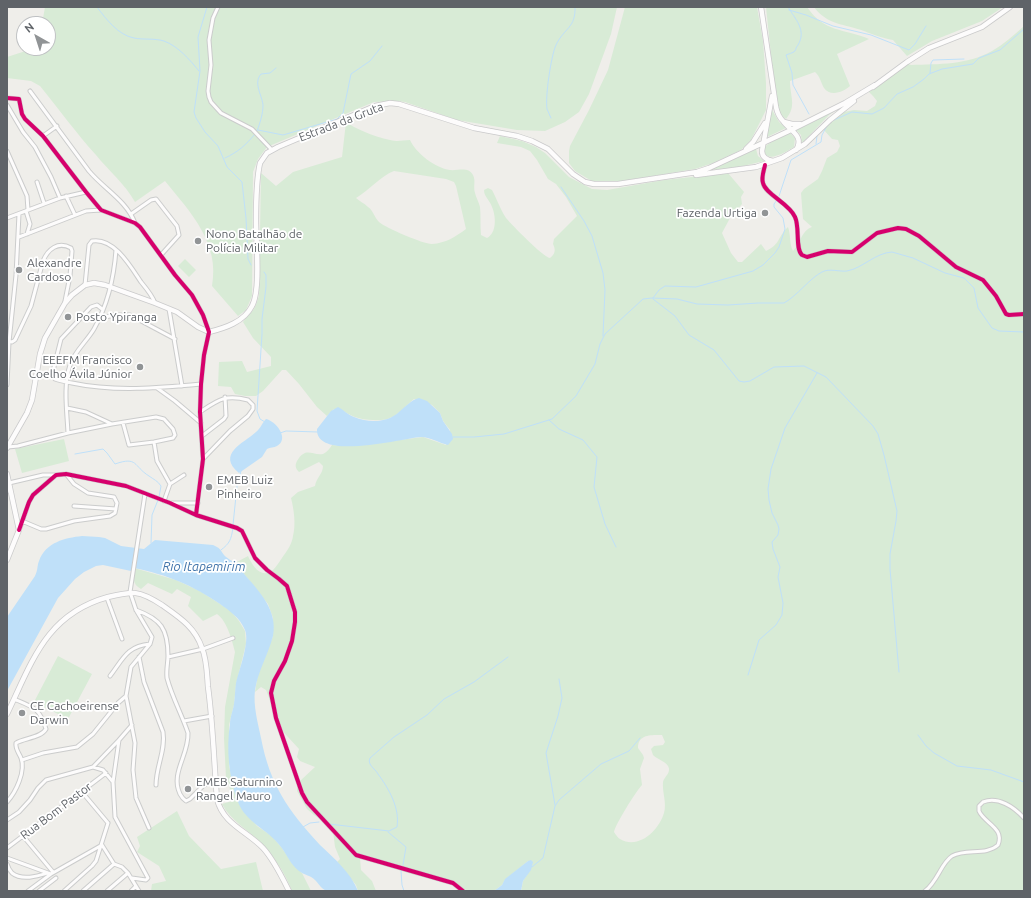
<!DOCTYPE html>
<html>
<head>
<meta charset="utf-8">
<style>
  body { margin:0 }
  #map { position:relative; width:1031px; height:898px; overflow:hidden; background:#efeeea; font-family:Ubuntu,sans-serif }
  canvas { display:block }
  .frame { position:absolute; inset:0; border:8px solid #5f6368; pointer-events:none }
  .north { position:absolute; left:16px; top:16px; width:40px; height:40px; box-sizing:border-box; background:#fff; border:1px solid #bfc1c3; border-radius:50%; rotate:321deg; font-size:11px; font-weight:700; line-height:16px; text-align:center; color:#5f6368 }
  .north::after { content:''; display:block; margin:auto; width:14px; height:18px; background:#919496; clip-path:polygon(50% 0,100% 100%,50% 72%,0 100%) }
</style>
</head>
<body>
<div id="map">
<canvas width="1031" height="898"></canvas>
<div class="frame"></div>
<div class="north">N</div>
</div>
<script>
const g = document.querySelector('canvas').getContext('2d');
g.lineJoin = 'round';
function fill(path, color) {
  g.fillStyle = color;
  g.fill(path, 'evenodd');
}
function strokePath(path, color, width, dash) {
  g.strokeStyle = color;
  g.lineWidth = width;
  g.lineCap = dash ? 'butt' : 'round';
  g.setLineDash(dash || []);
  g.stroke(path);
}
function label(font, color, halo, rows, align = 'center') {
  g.font = font + ' Ubuntu,sans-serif';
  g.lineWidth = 3.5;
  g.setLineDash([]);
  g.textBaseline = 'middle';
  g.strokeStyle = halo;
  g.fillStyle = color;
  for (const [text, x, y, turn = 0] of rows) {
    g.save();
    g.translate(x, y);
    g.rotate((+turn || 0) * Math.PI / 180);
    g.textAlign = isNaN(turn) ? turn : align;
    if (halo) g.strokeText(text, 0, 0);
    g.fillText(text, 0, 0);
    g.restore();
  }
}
fill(new Path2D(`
  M45,7H617L611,34L589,94L579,112L565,122L545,131L517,130L457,120L405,102L396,101L374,102L267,147L258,159L253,172L252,296L246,310L238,316L212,286C220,243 191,213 165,181L135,202C125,184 109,171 96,155C76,133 59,109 40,86L31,81L7,78V57L35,48H48V24H42Z
  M625,7H757L763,41L766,83V110L751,140L741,150L713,163L695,169L611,183H595L575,171L569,163V151L570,146L589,110L608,70Z
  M766,7H807C825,33 843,28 869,39L837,54L850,86C844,92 830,97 824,88C821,83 820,76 815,72L790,81C790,97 797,106 786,119L781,115L776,103Z
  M814,7H1003L982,21L932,41L907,56L893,40C882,38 874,35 864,31C845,24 827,25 814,7Z
  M1024,26V891H521L523,881L530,870L528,861L505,880L502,885L494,891H461L456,885L415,875L360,858L361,870L372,881L376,891H358L356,885L337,862L340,859L335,847L333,831L322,820L314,815L307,809L297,791V785L300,781L315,767L300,761L297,757L299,749L277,725L271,703L266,690L261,687L255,692L258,673L273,636V618L268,604L235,563L248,556C252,565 261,580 273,570C276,567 279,562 282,558C287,551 292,544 293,536C296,524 294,510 291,498L298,492L315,486C316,478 323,474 323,466L319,462L299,472C295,468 295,465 297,461C306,446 312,456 323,454C327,452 330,448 332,445L350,446L423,437L446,445L450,430L443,421L440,413L432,405L414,399C400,411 394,422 373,420C367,420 360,419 355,417C346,414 344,409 334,409L327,416L317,407L299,384L286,370H282L263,391L256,396H245L235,394L231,387L218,386L219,362L242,361L247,372L271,366V357L253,338L243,322C252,311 255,311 259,295L261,173L276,186L293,172L342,157L346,122C357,130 383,140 397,141C401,141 405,140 410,140C416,153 435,168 450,170C458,171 468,166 473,175C476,181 473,186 475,193C476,198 479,202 480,207C481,216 480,225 481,235L487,238C497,233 496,216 492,207C490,200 484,197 484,190L488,188L492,190C497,199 500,209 506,218C512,225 543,257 550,258C555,254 556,250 553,244L554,239L577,216L566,197L556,184L548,179L537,160L530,151L521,147L497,143L500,136L522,141L536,147L545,153L569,177L592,189L607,190L664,180L728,173L744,192L741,197L742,204L730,218L722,233L731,253L738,262H742L761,244L766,251C780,245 778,236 788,227C791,235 789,243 793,251C801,243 801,231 812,227L803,219L801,193L804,189L818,179L822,171L827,158L837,152L840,146L838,140L832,139L823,129V124L829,118L839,113L854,110L867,111L875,106L877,101L873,96L868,91L906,63L911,65C939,64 967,65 992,51C1004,44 1014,35 1024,26ZM394,171L446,179L454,182L456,186L466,229C455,237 446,243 432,244C423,244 386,228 379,222C374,217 373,210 368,207C364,203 359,201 356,198C368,191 382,175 394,171ZM662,735L665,742L663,745L654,746L651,749L653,755C657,759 665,761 668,766C672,772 664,777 663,782C662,792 667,803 664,813C659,830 639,850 620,839C618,838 616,835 614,832C615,825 636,791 642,785L640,769L644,758L643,755L638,748C638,734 651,735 662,735Z
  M843,105L829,115L802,143L801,135L796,130Z
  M771,108L779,122L786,128L765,138Z
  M790,133L795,138L794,147C786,152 763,166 764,147L773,141Z
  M756,149L758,156L764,161L739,167L710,170Z
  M185,259L196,270L189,277L178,266Z
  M64,439L69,461L22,473L15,449Z
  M134,568L176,580L200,591L231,611L239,621L245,631L246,644L236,685L234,705L229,725V766L232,778L238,801L257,826L272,836L282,848L292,863L302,873L311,891H292C285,873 274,856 260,842C247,829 231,821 222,804L232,801L230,789L226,778L224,738L225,707L235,652C232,640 227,621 217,614L203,621L188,606L191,597L177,589L172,594L148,583L141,589C132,584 133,577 134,568Z
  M58,656L92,674L68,719L34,702Z
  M177,811L189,836L221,869L256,862L263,891H151L152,884L166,881L159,866L137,852L140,846L137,837Z`), '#d8ebd6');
fill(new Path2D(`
  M419,398L427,401L440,413L443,421L452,434L453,439L448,445C439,443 430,437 421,437C404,438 315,462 317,429L331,411L338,407C344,410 348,415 354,417C369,423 387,423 399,412C405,407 411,400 419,398Z
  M266,419C276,421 290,439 277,446C274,448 270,447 267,449L262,457L239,473C216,454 244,443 256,432C261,428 262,423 266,419Z
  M82,536L99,537L105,538L121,546L144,549L155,540L213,545C221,549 219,548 224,555C226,558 232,560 235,564C239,567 242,571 245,575C260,592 278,611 273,636C268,655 258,671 255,690C253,706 258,723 261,738C270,785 288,810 320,845C334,858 351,873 358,891C349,891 337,893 328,891C322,890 319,884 315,880C310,875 304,875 299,871C291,865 287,855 281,847C268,829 246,823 238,802C229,779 226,749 230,724C230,717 233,711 234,704C235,697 235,690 236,683C239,670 250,642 245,630C240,618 230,611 220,604C192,585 168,575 134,568L131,571L103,565L96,566L84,572L75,579L58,598L7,691V617L35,576C38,570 37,566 39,561C46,542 65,538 82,536Z
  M531,860L533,862L531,870L523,881L521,891H494L502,885L505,879L528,861Z`), '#bfe0f9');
strokePath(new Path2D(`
  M97,7C106,19 118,35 134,38C144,40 154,38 164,41C178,46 190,60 199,71
  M207,7L198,37L200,71L194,112L196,118L205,132L218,146L227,167L242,182L246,218L248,259L251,265
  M788,7C795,19 807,30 798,45C796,47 796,49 795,51C793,53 788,54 786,55L792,73L793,85L809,114
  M789,10L806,15L833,26L871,35L909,50L915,44L926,26
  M930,73L931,63L933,60L964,59
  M551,118C550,115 548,112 547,109C545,97 551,56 556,45C564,28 576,28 575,7
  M834,120L852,112L872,114L884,108L897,94L913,87L924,79L929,74L942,69L973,64L979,58L1000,50L1024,29
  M258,130L283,135L337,119L343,113L351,74L370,61L382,46
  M257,131C260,123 263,114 263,105C262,95 253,83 261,74L270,73L276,68
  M816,144L817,136
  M225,158C238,152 246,145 255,134
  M561,187L584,221L592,236L603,273L605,290L603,336
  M779,196L791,160L821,142L822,135L828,124
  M264,272L266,275V287L262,319V334L257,411L260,419L265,422
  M653,298L659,290L665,286L696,287L753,271L763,265L775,253L779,247L785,229L783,218L774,207V204L777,200
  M653,299L675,316L689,335L714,350L739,381L744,382L750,381L774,367L804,366L826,377L873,426L878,434L884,455L897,511L896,521L890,554V569L899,672
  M549,420L559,429L583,440L597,457L594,487L605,524L616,547
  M280,433L286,431L318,432
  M453,437H474L504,434L552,419L576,396L595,364L600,344L605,334L643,299L652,298L677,299L697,304L728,305L758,303H784C797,296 810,278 822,272C829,268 840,272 847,271C863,268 875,253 892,252L913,258L945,273L964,278L974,288L978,308L992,328L999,331L1024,332
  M75,454L103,449L107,453L115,464C138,456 133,466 149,476C153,479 158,481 161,486L159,497
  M233,525L237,486L241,471
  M151,543L152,515L158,500
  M221,550C230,543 231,540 233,528
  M748,675L759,640L776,625L782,615L783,603L778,577L780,567L773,549L772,542L778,535L779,529L778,525L772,513L769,500L768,489L771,469L785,428L817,373
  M918,735L926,746L934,753L957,766L991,770L1024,782
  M555,805L546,753L558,716L562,698L559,679
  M329,824L389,831L397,827C400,808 389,789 378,774C376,770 372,768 370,764C369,761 369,761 370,758L394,737L427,715L444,699L474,682L508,657
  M303,827L310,823L319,822
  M388,832L406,847L403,865
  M532,867L543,858L555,806L559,800L601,764L629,751L640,738
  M401,871L402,885L404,891`), '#bfe0f9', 1);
const street = new Path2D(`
  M218,7L213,18L209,40L211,65L208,91L209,97L211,102L221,113L252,129L272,150
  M30,91L89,171C104,189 126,200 135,223
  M7,98L19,99L22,114L25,119L43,136L86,192L101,210L135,223L140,227L175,275L192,295L203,315L209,332L204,355L201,384L200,412L203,459L196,515
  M7,105L23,132L35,147L51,177L60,198
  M43,136L57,126
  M7,151L27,196L28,210
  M765,165C764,170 761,178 763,183C765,194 790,204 795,217C800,227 795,249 802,255L807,257L828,251L852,252L877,233L898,228L906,229L919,236L956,267L983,280L996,296L1006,314L1009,315L1024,314
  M37,182L44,203
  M66,196L75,215
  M26,211L30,224L27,234
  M131,214L151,200L156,199L177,226L179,235L161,255
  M7,218L60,198L86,192
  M19,237L86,211L101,210
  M85,285L89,245L92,241C114,237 131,267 141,282C146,288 152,295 155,303
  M102,309L97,305L91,307L61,339L52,375L55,379C60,381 66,382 72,383C114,392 159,388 201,384
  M169,309L182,386
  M99,319L113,315H130L175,339
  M7,341L12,342L15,340L31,306L43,261C48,249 58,241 71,248L72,251L70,276L65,301
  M7,385L9,342L16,275L19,214
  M157,388L175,401L201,423
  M67,408L86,412L112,424
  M200,412C218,400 225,394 248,400L253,405V409L248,416L230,431L203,459
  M68,433C67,411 63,386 70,365C74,352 87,341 94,329C107,306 114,277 116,250
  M202,436L224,419L226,416L225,397
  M154,442L157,461L170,484
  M8,447L18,446L68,433L112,424L156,417L164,419L173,429L175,435L173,438L154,442L129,445L123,423
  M9,483L43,475H56
  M7,492L9,486
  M145,494L130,592L136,610L152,637L150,644L131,667L126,696L135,743L133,770L136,798L149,828
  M164,501L170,484L184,475
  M172,503H198
  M74,506L116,509
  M22,521L41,529H46L74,521L110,516L115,513L117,503L114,497L88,493L74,484L66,474
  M20,528L29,502L33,495L56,475L66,474L126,486L170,503L196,515L237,528L242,531L255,558L267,570L279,579L287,586L295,612V622L292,641L285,661L274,681L271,693L276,718L302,793L307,802L356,855L453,883L463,891
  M107,598L122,639
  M136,610C161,619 168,629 168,656C168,663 166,670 167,678C172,697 182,715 188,733C189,755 170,773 180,794C182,798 183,799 186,801L190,799L203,786L216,778
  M139,657L144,682L163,732C166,750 156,766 156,785
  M168,657L203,649L233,638
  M110,676C123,659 127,646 150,644
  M184,721L212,716
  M22,760L43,753L77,747L93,734L118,703L126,696
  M93,767L119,740
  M113,782L119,740L132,725
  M82,792L108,823
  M7,802C16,792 26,771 21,758C19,753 15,749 16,743C24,738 41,738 46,729C40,708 33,707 14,699
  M7,820L19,812L30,800L38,788L46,780L93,767L103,770L113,782L115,817L148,878L146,880L132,878
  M23,836L53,872
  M102,845L114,864L122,867L128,873L139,891
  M7,848L106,773
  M7,858L48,873
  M7,864C8,867 10,871 12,873C22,881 38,876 48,873L51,874L102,845
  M28,891L51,874
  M39,891L56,878
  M64,891L92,866L96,861L108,823
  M83,891L114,864
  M107,891L128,873
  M131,891L136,886
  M925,891C938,881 941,863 952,856C966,848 986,856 998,845C1005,828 984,823 979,811V806L983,802C998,796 1014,807 1024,818`);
const secondary = new Path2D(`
  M761,7L776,107C777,112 779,117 783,121C790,131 805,136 796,150
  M873,87L907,62L929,48L982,27L1010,7
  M772,96L762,151C762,157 767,160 773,161
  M784,122L792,124H800
  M746,149L753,142L765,123
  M696,175L756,167L782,158L805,144L830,120L854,101
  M7,448L27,413L32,400L40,354L45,338L65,303L72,295L85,285L94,283L105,285L155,303L177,312L198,327L209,332C225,328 244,322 252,306C261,290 256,240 256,221C256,202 256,181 260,163L267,153L278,147L375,106L390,103L399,104L474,128L517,136L532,141L548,149L573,174L585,182L594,184H618L697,172L709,168L791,130L845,103L875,85
  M7,474L19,530L7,560
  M7,714C32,662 46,614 108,597C133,591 139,590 162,605C179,617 195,627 202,648C207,660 207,675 208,687C213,724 214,762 217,799C223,824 247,831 263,848C274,860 282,877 289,891`);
strokePath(street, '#cbcccc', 5);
strokePath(secondary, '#cacacb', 6);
strokePath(street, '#fdfcfc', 3);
strokePath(secondary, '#fdfcfc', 4.5);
strokePath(new Path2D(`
  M7,98L19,99L22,114L25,119L43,136L86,192L101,210L135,223L140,227L175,275L192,295L203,315L209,332L204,355L201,384L200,412L203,459L196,515
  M765,165C764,170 761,178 763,183C765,194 790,204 795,217C800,227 795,249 802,255L807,257L828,251L852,252L877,233L898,228L906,229L919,236L956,267L983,280L996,296L1006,314L1009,315L1024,314
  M19,530L29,502L33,495L56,475L66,474L126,486L170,503L196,515L237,528L242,531L255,558L267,570L279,579L287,586L295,612V622L292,641L285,661L274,681L271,693L276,718L302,793L307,802L356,855L453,883L463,891`), '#d6006c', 4);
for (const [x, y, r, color] of [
  [765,213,4,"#919496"],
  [198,241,4,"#919496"],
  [19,270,4,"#919496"],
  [68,317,4,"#919496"],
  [140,367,4,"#919496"],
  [209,487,4,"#919496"],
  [22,713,4,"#919496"],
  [188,789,4,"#919496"]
]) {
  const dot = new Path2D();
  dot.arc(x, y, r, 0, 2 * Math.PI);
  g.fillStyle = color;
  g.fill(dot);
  strokePath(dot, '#fff', 1.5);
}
label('12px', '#5f6368', '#fff', [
  ["Estrada da Gruta",341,122,-21],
  ["Rua Bom Pastor",56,811,-37]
]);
label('12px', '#5f6368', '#fff', [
  ["Fazenda Urtiga",757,213,"right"],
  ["Nono Batalhão de",206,234],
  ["Polícia Militar",206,248],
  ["Alexandre",27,263],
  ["Cardoso",27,277],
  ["Posto Ypiranga",76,317],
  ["EEEFM Francisco",132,360,"right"],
  ["Coelho Ávila Júnior",132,374,"right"],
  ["EMEB Luiz",217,480],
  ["Pinheiro",217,494],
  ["CE Cachoeirense",30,706],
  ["Darwin",30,720],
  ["EMEB Saturnino",196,782],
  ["Rangel Mauro",196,796]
], 'left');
label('italic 13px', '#4174aa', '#fff', [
  ["Rio Itapemirim",204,567]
]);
</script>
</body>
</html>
